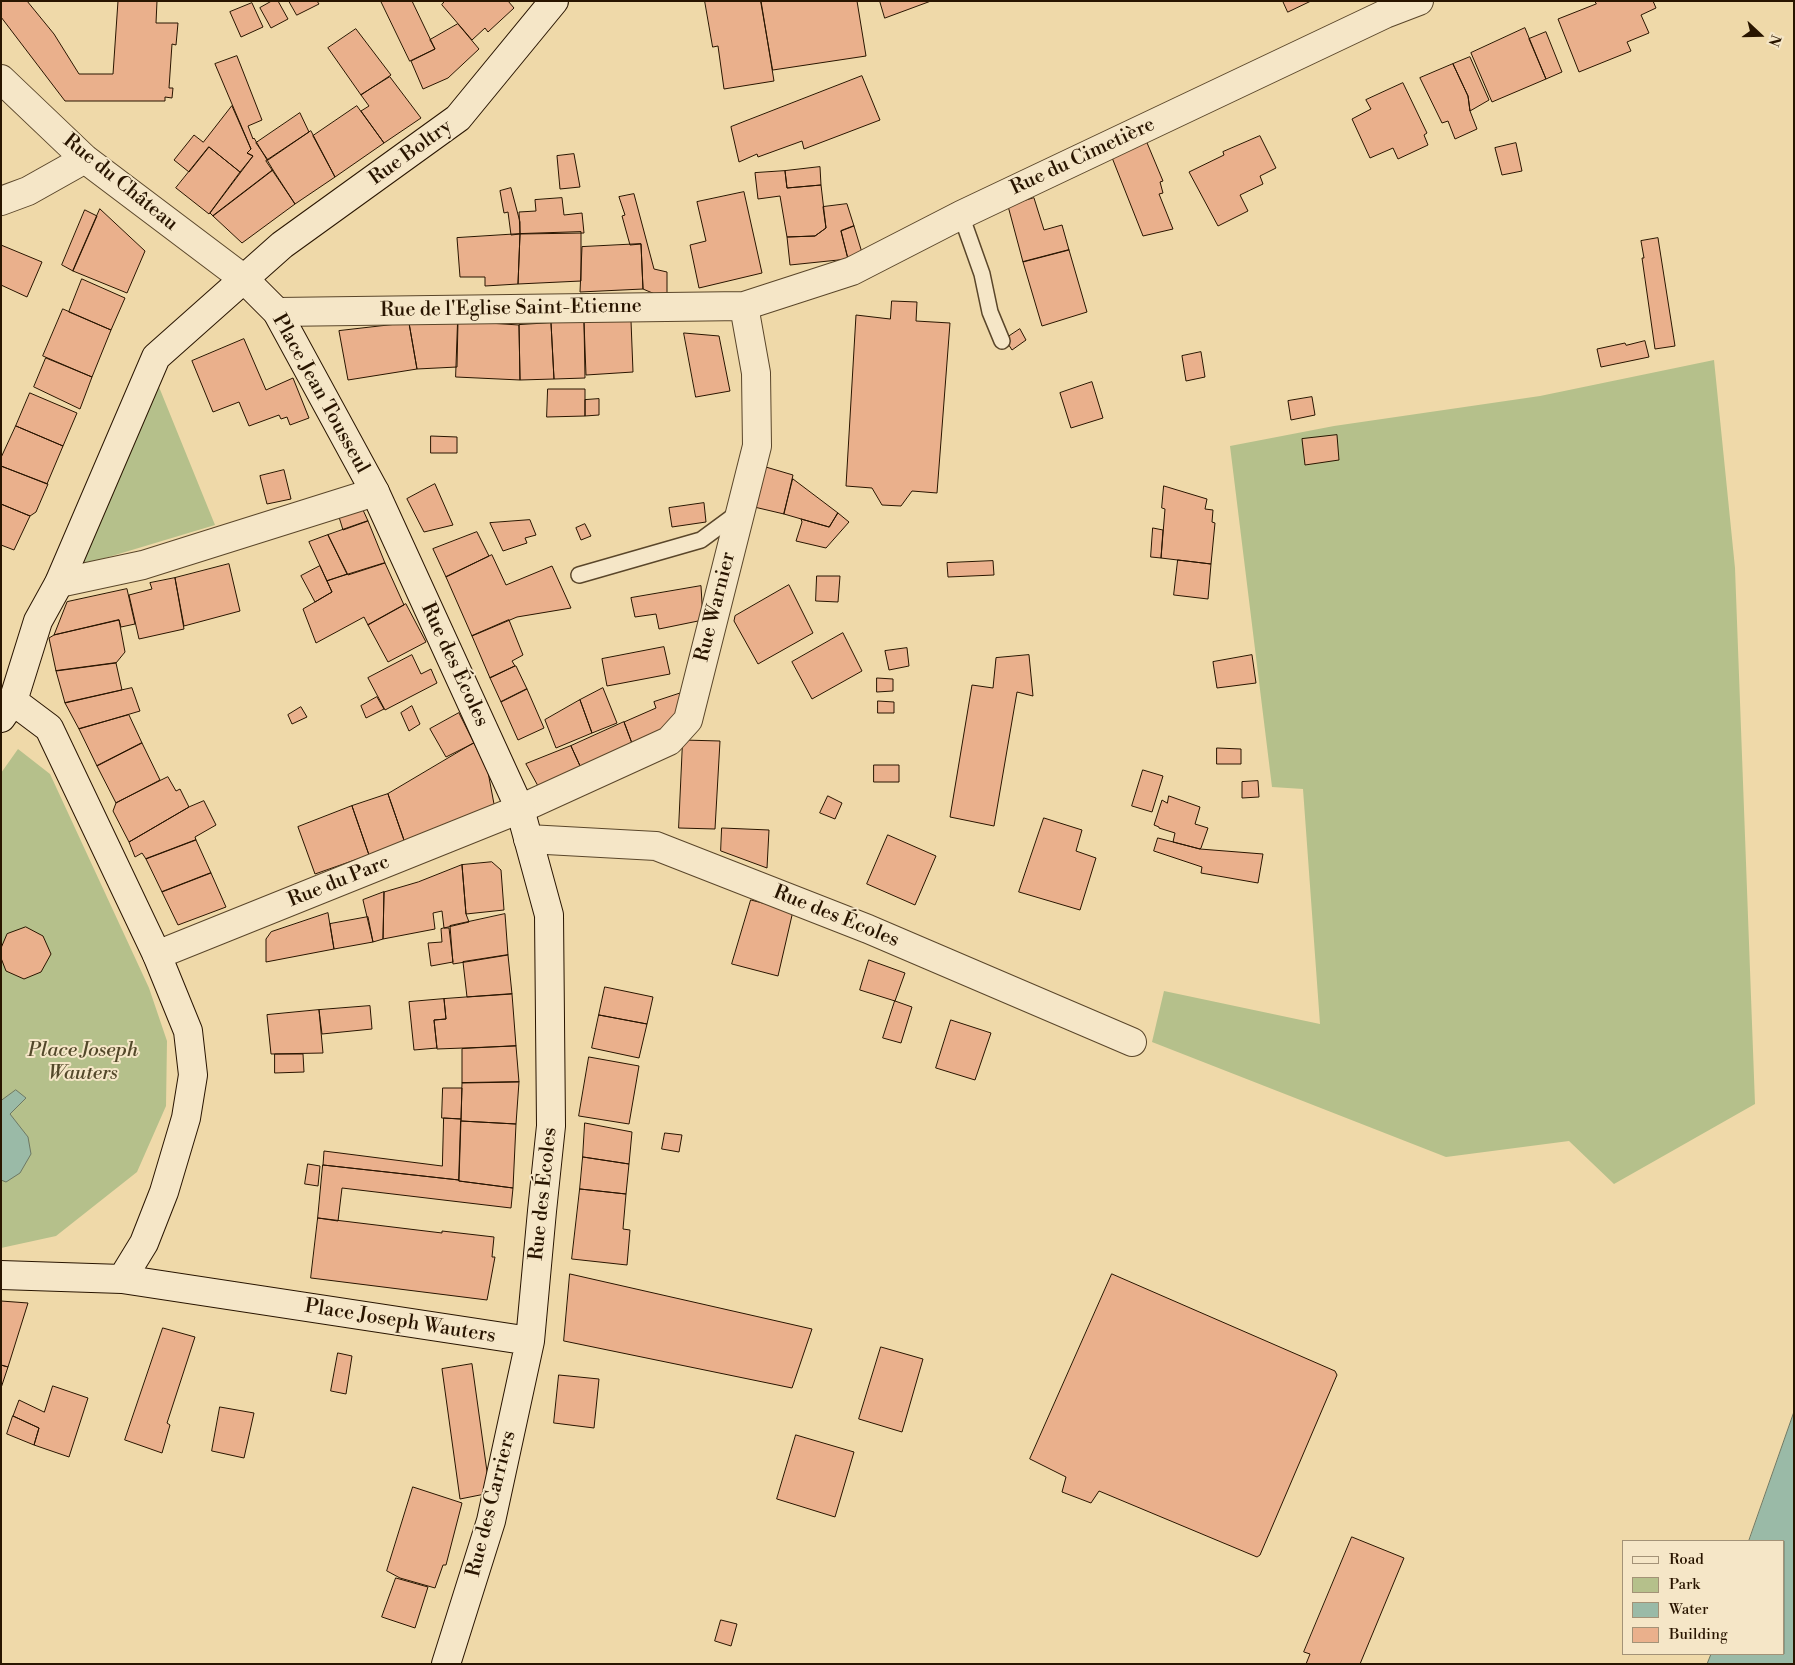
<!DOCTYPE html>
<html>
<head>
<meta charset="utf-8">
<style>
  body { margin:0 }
  #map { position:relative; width:1795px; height:1665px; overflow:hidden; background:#efd9a9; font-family:"Libre Bodoni",serif }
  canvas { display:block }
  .frame { position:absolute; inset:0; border:2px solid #291500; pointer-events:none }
  .legend { position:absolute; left:1622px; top:1540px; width:162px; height:115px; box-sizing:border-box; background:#f5e6c7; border:1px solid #a39277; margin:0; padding:6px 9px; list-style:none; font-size:15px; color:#291500 }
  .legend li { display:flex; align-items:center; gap:10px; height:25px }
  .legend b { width:25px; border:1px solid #a39277 }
  .north { position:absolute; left:1735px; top:10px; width:50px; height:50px; -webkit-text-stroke:4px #f5e6c7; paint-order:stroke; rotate:111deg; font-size:14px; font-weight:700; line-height:20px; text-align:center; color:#291500 }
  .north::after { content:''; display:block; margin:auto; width:18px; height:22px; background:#291500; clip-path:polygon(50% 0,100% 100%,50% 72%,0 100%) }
</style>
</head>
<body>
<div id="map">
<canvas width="1795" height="1665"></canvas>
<div class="frame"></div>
<ul class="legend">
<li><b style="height:6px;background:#f5e6c7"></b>Road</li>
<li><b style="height:14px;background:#b5c08b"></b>Park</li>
<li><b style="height:14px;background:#9abaa7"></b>Water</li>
<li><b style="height:14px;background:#eab08c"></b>Building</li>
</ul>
<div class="north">N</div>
</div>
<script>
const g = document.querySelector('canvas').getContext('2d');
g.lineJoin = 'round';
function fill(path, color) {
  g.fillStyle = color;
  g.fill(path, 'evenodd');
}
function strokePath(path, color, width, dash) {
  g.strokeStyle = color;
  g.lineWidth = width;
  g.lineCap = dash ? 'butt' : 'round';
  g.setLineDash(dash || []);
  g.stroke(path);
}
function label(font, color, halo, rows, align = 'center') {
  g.font = font + ' "Libre Bodoni",serif';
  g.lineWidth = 4;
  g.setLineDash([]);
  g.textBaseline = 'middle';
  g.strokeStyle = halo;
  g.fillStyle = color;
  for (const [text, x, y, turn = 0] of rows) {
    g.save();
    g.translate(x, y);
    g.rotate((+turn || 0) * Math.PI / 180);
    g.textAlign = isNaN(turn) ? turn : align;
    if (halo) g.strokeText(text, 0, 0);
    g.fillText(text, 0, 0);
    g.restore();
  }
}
fill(new Path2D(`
  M1714,360L1735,568L1755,1104L1614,1184L1569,1141L1446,1157L1152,1042L1164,991L1320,1024L1303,789L1272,787L1230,446L1334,426L1540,396Z
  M159,387L215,525L82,565Z
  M18,749L50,774L149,988L167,1041L166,1106L137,1172L56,1236L1,1248V773Z`), '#b5c08b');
const water = new Path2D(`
  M16,1090L26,1098L10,1114L28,1137L31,1154L20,1173L6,1182L1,1180V1101Z
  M1794,1412V1664H1707L1711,1654H1784V1541H1749Z`);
fill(water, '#9abaa7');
strokePath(water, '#6d7864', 1);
const building = new Path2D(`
  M1,1H27L54,34L79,74H113L118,1H157L156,23H178L176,45L172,44L169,88H173L172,98L165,97V101H65L1,17Z
  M272,1H278L288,19L271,28L260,8Z
  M289,1H317L319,4L297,15Z
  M381,1H412L435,49L410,61Z
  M445,1H508L514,8L488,32L485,28L472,40L442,5Z
  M705,1H761L774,81L724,89L718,46L713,47Z
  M761,1H857L866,56L773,70Z
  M880,1H931L885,18Z
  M1283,1H1311L1288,12Z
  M1595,1H1653L1656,8L1641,15L1649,33L1627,42L1631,51L1579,72L1558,19L1596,4Z
  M252,3L263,27L241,37L230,12Z
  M458,24L479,49L448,78L423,89L411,61L435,49L430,40Z
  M1525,28L1546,79L1492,102L1471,53Z
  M356,29L391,75L361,95L328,48Z
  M1546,32L1562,72L1546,79L1529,39Z
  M237,56L262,120L248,126L253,139L254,138L273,170L213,216L210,213L253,156L247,153L251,149L215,64Z
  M1470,57L1489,100L1470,111L1468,96L1453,64Z
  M1453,64L1468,96L1470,111L1477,129L1455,139L1448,121L1442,123L1420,78Z
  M862,76L880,120L804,149L802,141L758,157L757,154L739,162L731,127Z
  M390,77L421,118L384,143L361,111L369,106L361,95Z
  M1403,83L1427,133L1424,135L1428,145L1398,159L1393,148L1370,158L1352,119L1371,109L1366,100Z
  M232,106L251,149L247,153L253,156L240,172L209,147L189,172L174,160L194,135L203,142Z
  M357,106L384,143L335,177L313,136Z
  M300,113L309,132L268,160L256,143Z
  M311,131L335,177L295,204L266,161Z
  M1260,136L1276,168L1260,176L1263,184L1240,195L1248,211L1218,226L1189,172L1224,155L1223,152Z
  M1145,138L1163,181L1160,182L1163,193L1159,194L1173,229L1143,236L1111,155Z
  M1516,143L1522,171L1502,175L1495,148Z
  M209,147L240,172L209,214L176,188Z
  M574,154L580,187L560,189L557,156Z
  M820,167L821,185L787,188L785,171Z
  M273,170L295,204L242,243L213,216Z
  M785,171L787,188L821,185L826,228L815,236L787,237L780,196L758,199L755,173Z
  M511,188L520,222V234L511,235L508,212L504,213L500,191Z
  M744,192L762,273L699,288L690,245L706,241L697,202Z
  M634,194L654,269L667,272V295L662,297L643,289L641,244L630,245L622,216L625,215L619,197Z
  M562,198L564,215L582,213L584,233L520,234L519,212L536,211L535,200Z
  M1034,198L1044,230L1062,225L1069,250L1023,262L1008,206Z
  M847,204L854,226L841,231L848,259L790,265L787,237L815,236L826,228L823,207Z
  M100,209L145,251L127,293L73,271Z
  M85,210L97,216L73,271L62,265Z
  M854,226L863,256L848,259L841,231Z
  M581,232V281L518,284L520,234Z
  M520,234L518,284L485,286V277H460L457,238Z
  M1658,238L1675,346L1655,349L1642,258H1644L1641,241Z
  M641,244L643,289L580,292L582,247Z
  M1,245L42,262L27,297L1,285Z
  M1069,250L1087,312L1042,326L1023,262Z
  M82,279L125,298L111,330L69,312Z
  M892,301L917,302L916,321L950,323L937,493L912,491L901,506L882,505L872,488L846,486L856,315L890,319Z
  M63,309L111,330L92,377L43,356Z
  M458,321L519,325L520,380L456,377Z
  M458,321L457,367L417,369L409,323Z
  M631,321L633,372L586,375L584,322Z
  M584,322L585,378L554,379L551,323Z
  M409,323L417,369L348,380L339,331Z
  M551,323L554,379L520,380L519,325Z
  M1020,329L1026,340L1012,350L1005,339Z
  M684,333L719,336L730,391L696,397Z
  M244,339L266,390L293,378L309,418L290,425L287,417L281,419L279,415L249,426L239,402L213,412L192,361Z
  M1645,341L1649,357L1601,367L1597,349L1625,343L1626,345Z
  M1201,352L1205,377L1186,381L1182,356Z
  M46,358L92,377L80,409L34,387Z
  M1092,382L1103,418L1071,428L1060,393Z
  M548,389H585V416L547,417Z
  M30,393L77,413L63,446L16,426Z
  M1312,397L1315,415L1291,420L1288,401Z
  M599,399V415L585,416V400Z
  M16,426L63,446L47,484L1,466V458Z
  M1337,435L1339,460L1305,465L1302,439Z
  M431,436L457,437V453H431Z
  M759,465L793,475L784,514L750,506Z
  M1,466L48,484L36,512L30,516L1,504Z
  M284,470L291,499L267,504L260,476Z
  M793,479L838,513L829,527L784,514Z
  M435,484L453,525L424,532L407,499Z
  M1164,486L1207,499L1205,509L1213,510L1212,522L1215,523L1211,564L1161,558L1165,509L1162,508Z
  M704,503L706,522L672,527L669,508Z
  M1,504L30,516L14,550L1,545Z
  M363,510L368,521L343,530L339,517Z
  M838,513L849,522L826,548L796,541L802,522L801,519L829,527Z
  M530,520L536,535L525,538L527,543L503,551L490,523Z
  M368,521L385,563L348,575L328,535Z
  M585,524L591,536L581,540L576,528Z
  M1153,528L1163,530L1161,558L1151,557Z
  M477,532L489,556L446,577L433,549Z
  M328,535L347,574L327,581L309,542Z
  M492,555L506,585L552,566L571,608L517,617L472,636L446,577Z
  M1178,560L1211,564L1208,599L1174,595Z
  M993,561L994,575L948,577L947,563Z
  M385,563L404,605L368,625L364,617L316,643L303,609L332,592L327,581Z
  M229,564L240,611L184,626L175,578Z
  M320,566L332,592L315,602L301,576Z
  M817,576H840L838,602L816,601Z
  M175,578L184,629L139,639L129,595L152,589L150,583Z
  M789,585L813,633L758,664L734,621L735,616Z
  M701,586L703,620L659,629L656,614L635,617L631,598Z
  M127,589L135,624L121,627L119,620L54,635L67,602Z
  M406,604L426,642L388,662L368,625Z
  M119,620L125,652L116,663L56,671L49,638L54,635Z
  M509,620L523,655L512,661L515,666L490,678L472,636Z
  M843,633L862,671L812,699L792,662Z
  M664,647L670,674L607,686L602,659Z
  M907,648L909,666L889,670L885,651Z
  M412,655L421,674L431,669L437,683L385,710L368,678Z
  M1029,655L1033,696L1017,692L994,826L950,817L972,685L993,688L996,658Z
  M1252,655L1256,683L1217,688L1213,662Z
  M116,663L122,690L65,703L56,671Z
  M515,666H516L527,689L501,702L490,678Z
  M877,678L893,679V691L877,692Z
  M132,688L140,711L79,729L65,703Z
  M603,688L617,723L592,733L580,700Z
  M527,689L544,728L518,740L501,702Z
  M684,692L669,731L633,746L624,722L656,708L654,702Z
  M377,697L384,709L366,718L361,706Z
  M580,700L592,733L556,748L545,720Z
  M878,701L894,702V713H878Z
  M412,706L420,724L409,731L401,713Z
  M301,707L307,717L292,724L288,715Z
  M459,713L474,743L446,757L430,729Z
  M129,715L142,743L97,766L79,729Z
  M624,722L633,746L581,768L571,746Z
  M683,740L720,741L715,829L679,828Z
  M142,743L160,780L116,803L97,766Z
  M474,743L488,772L494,804L490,812L405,843L388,794Z
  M571,746L581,768L538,786L526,764Z
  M1217,748L1241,749V764H1217Z
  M874,765H899V782H874Z
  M1143,770L1163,776L1152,812L1132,806Z
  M168,777L176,791L180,789L189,807L129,842L113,811L116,803Z
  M1258,781L1259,797L1242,798V782Z
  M388,794L405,843L369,855L352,806Z
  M828,796L842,803L835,819L820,813Z
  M1169,796L1200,807L1195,824L1208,828L1201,848L1200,849L1173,842L1175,833L1159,828V827L1154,825L1162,800L1167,803Z
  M204,801L216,825L195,837L196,840L146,859L142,853L135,857L129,842L189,807Z
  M352,806L369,855L315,874L298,827Z
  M1044,818L1082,830L1076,851L1096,858L1080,910L1019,892Z
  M722,828L769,830L767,868L721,851Z
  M888,835L936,856L915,905L867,884Z
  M1158,838L1200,849L1263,854L1258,883L1201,873L1202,867L1154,851Z
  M196,840L211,873L162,892L146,859Z
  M492,862L501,870L504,910L466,914L462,865Z
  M462,865L466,914L469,922L444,928L442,911L433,913L435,929L383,939L384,892L418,882Z
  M211,873L226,907L178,925L162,892Z
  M384,892L383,939L373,942L363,900Z
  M751,900L793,911L778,976L732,964Z
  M328,913L334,949L266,962V939L271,932Z
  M505,914L508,955L453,964L450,926Z
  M368,917L373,942L334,949L330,924Z
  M26,927L43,936L51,954L41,972L24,979L6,971L1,958V948L7,934Z
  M444,928H449L453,962L431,966L428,943L442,942L441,929Z
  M508,955L512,994L467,997L463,962Z
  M869,960L905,973L895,1001L860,990Z
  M605,987L653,997L647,1024L599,1015Z
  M512,994L516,1046L437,1049L434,1020L446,1019L444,999Z
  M444,999L446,1019L434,1020L437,1048L414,1050L409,1002Z
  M895,1001L912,1007L901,1043L883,1038Z
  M370,1006L372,1029L322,1034L319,1010Z
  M319,1010L323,1053L271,1054L267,1015Z
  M599,1015L647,1024L639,1058L592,1048Z
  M951,1020L991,1033L975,1080L936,1068Z
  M516,1046L519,1082L462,1083V1049Z
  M275,1054H303L304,1072L275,1073Z
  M589,1057L639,1066L629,1124L579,1116Z
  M519,1082L516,1124L461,1121L462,1083Z
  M443,1088H462L461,1119L442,1118Z
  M444,1118L461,1119L459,1180L323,1165L324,1151L442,1166Z
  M461,1121L516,1124L513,1188L459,1181Z
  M585,1123L632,1132L629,1164L583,1157Z
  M665,1133L682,1135L679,1152L662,1149Z
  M583,1157L629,1164L626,1194L580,1189Z
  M308,1164L320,1166L318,1186L305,1184Z
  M323,1165L459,1180V1181L513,1188L511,1208L342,1188L338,1221L318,1218Z
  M580,1189L626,1194L623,1229L630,1230L627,1265L572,1259Z
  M318,1218L442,1233V1231L494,1237L492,1257H495L487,1300L311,1278Z
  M570,1274L812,1329L792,1388L564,1341Z
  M1112,1274L1335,1371L1337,1375L1260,1555L1257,1557L1099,1491L1091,1503L1062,1492L1066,1477L1030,1459Z
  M1,1301L28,1303L8,1367L1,1365Z
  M163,1328L195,1337L167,1423L170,1425L162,1453L125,1440Z
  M881,1347L923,1359L902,1432L859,1419Z
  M338,1353L352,1356L346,1394L331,1391Z
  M472,1364L490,1493L460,1499L442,1369Z
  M1,1365L8,1367L1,1388Z
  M559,1375L599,1379L594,1428L554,1423Z
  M53,1386L88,1398L69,1457L34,1445L39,1428L13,1416L19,1400L44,1412Z
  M220,1407L254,1413L244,1458L212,1451Z
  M13,1416L39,1428L34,1445L7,1434Z
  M796,1435L854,1452L835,1517L777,1499Z
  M413,1487L462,1503L446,1565H443L435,1588L400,1578L387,1571Z
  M1352,1537L1404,1558L1360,1664H1306L1310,1654L1304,1652Z
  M396,1578L428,1587L415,1628L382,1617Z
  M721,1620L737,1624L731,1646L715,1641Z`);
fill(building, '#eab08c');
strokePath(building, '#291500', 1);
const lane = new Path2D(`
  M961,215L982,274L990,312L1002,341
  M579,575L701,540L739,512`);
const street = new Path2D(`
  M1,79L85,159L244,279
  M1,201L28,191L85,159
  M277,312L744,306L852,271L961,215L1385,14L1419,1
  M59,583L143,565L375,492
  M528,839L656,846L868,929L1132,1042
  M157,955L520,809L669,741L688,720L757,446L756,373L744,306`);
const secondary = new Path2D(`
  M244,279L277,312L375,492L520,809L549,915L551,1126L542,1211L530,1341L491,1521L446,1664
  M13,701L49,728L157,955L188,1031L193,1075L186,1118L164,1192L144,1243L122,1279
  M1,718L13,701L38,621L59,583L156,357L282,245L458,118L554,1
  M1,1275L122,1279L530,1341`);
strokePath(lane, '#5a462a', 18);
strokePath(street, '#5a462a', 30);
strokePath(secondary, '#291500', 30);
strokePath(lane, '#f5e6c7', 15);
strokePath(street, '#f5e6c7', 28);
strokePath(secondary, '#f5e6c7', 28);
label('20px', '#291500', '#f5e6c7', [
  ["Rue Boltry",411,153,-36],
  ["Rue du Cimetière",1083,157,-25],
  ["Rue du Château",120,183,39],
  ["Rue de l'Eglise Saint-Etienne",511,309,-1],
  ["Place Jean Tousseul",320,394,61],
  ["Rue Warnier",716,607,-76],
  ["Rue des Écoles",454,665,65],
  ["Rue du Parc",339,882,-22],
  ["Rue des Écoles",836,917,22],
  ["Rue des Écoles",544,1194,-84],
  ["Place Joseph Wauters",400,1322,9],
  ["Rue des Carriers",492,1504,-76]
]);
label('italic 20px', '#53482a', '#f5e6c7', [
  ["Place Joseph",83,1051],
  ["Wauters",83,1074]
]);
</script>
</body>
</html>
